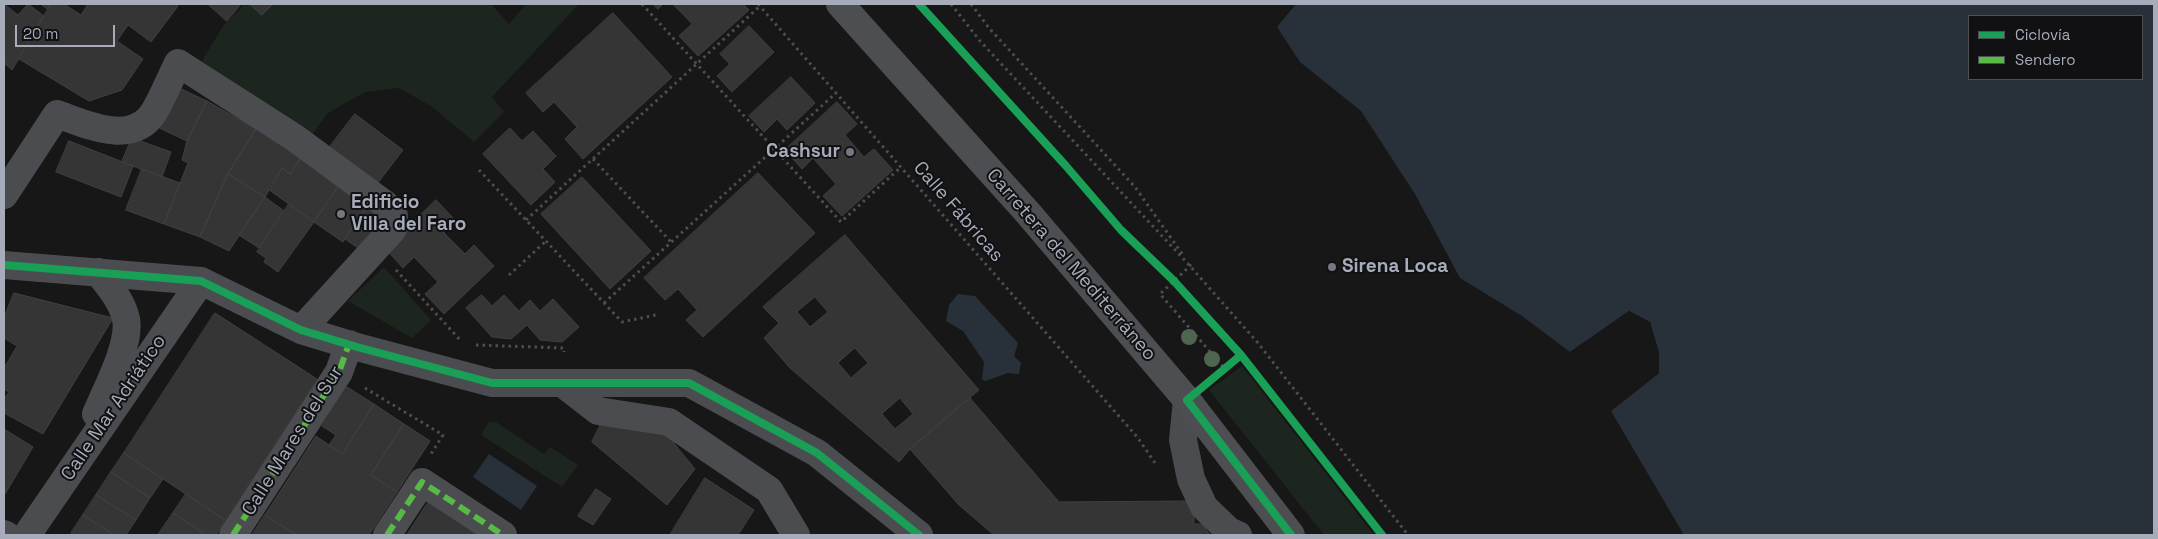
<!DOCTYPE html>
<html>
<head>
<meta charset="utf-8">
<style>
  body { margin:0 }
  #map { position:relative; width:2158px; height:539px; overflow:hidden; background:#171717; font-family:"Space Grotesk",sans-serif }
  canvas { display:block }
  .frame { position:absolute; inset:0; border:5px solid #a6acb9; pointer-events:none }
  .legend { position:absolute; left:1968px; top:15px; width:175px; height:65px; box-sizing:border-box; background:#111113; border:1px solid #4d4f55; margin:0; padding:6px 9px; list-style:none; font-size:15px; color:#a6acb9 }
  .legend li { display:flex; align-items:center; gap:10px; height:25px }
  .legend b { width:25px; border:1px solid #4d4f55 }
  .scale { position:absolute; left:15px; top:25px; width:100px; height:22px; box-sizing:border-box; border:2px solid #a6acb9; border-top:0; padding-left:6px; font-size:15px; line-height:18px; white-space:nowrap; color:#a6acb9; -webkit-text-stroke:4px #111113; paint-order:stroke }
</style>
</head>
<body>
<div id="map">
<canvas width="2158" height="539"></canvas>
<div class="frame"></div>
<ul class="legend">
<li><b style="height:6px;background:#1a9f57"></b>Ciclovía</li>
<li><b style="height:6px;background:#58b947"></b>Sendero</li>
</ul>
<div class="scale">20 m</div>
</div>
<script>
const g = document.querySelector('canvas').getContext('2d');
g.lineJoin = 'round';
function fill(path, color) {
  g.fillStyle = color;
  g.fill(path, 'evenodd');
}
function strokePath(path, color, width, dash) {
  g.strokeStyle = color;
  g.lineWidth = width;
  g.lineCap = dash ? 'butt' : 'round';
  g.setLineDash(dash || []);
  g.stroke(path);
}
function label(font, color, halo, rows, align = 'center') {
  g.font = font + ' "Space Grotesk",sans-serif';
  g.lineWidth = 4;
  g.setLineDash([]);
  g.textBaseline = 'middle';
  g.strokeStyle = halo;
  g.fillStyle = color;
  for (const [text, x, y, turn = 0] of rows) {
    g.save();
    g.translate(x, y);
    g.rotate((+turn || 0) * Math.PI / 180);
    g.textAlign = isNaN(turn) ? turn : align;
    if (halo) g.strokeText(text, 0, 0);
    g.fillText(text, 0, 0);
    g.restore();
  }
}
fill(new Path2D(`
  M245,4H250L262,15L273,4H491L509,24L526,4H579L492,97L504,112L474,142L431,106L399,88L365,92L328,113L311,136L256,104L202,61L223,26Z
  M384,267L431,320L412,338L348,301Z
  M1242,366L1374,535H1324L1209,390Z
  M489,422H496L544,454L550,447L578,465L562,487L481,435Z`), '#1c251e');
fill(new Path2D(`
  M1296,4H2154V535H1684L1611,411L1659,373V353L1650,322L1629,311L1570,352L1522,316L1460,278L1415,194L1361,111L1300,62L1277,27ZM1969,16H2142V79H1969Z
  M958,294L975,296L1018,343L1014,356L1021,363L1019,374L1008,373L985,381L982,379L984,362L963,331L946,321L949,305Z
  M489,454L537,486L521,510L473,477Z`), '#28313a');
fill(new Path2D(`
  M1629,311L1650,322L1659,353V373L1611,411L1609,409L1656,372L1657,353L1648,324L1630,314L1571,354L1570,352Z`), '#171717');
const building = new Path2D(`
  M4,4L18,15L28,4L44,16L12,70L4,63Z
  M41,4H51L48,9Z
  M51,4H64L81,15L88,4H175L178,6L151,42L128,25L117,41L143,59L122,90L89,101L19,59Z
  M208,4H241L227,21Z
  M250,4H273L262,15Z
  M653,4H663L658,9Z
  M673,4H743L749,10L698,56L679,36L692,24Z
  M613,13L672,77L583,159L565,139L577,127L554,102L543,112L526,93Z
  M749,26L774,52L732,92L717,76L730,64L720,54Z
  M791,77L815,103L787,130L777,119L764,132L749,116Z
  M175,86L207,101L187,141L155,126Z
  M207,101L256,129L228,174L200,237L164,224L188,163L182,160L187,141Z
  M837,102L857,124L845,135L864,157L874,149L893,170L842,216L823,196L836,184L813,158L802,169L785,150Z
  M355,114L403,150L377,184L329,148Z
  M510,128L522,141L533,131L556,156L543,169L555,182L531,205L483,154Z
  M256,129L301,158L290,174L282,168L265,197L228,174Z
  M132,138L171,152L162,177L122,162Z
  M69,141L133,166L121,197L56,172Z
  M301,158L340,184L314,222L268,189L282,168L290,174Z
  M142,169L180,183L164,224L126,210Z
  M758,173L815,233L703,337L686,320L697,310L678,289L665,300L644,278Z
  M228,174L265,197L229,251L200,237Z
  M582,177L651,251L610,289L541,214Z
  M338,187L368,206L343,242L314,222Z
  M265,197L284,211L259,248L239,235Z
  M436,200L456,221L444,233L465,254L474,245L494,266L444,314L425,294L438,282L414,257L403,268L386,249Z
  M289,204L314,222L278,272L264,262L266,258L257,252Z
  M368,206L384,218L361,250L345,239Z
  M845,235L979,390L910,449L899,462L790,368L764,338L779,323L763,307ZM815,297L828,312L810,327L797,312ZM855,348L868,363L851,378L838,363ZM900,398L913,414L895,429L882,414Z
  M14,293L113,318L43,434L4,413V399L9,392L4,389V364L6,365L17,346L4,338V318Z
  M482,295L492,306L504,295L519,311L530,300L540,311L553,299L579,327L562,342L540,340L527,325L511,339L492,337L466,308Z
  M215,313L317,379L225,520L124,453Z
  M347,387L374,404L342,454L329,445L336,435L322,426Z
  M970,398L1059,502L1186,501L1194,514V524H1202L1210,535H994L959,505L910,449Z
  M374,404L404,424L371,475L397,492L369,535H296L265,515L316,436L342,454Z
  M404,424L430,441L397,492L371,475Z
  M601,424L663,430L695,469L667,505L592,442Z
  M4,429L33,447L5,494L4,493Z
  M124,453L163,479L150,498L111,472Z
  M111,472L150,498L136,520L96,495Z
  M705,478L754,510L738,535H670Z
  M596,489L611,499L593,525L578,516Z
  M186,494L225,520L216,535H206L173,513Z
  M96,495L136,520L126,535H114L83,515Z
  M429,501L483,535H407Z
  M173,513L206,535H158Z
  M83,515L114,535H73L71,533Z
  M265,515L296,535H252Z`);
fill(building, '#353536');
strokePath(building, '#3f4043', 1);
strokePath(new Path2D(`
  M642,4L841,222L901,167
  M758,4L1138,438L1155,463
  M951,4L980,41L1190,266L1258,343L1408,535
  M971,4L989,28L1135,187L1183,255
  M593,159L672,243
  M479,170L622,322L656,315
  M526,220L760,6
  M1190,264V266L1160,294L1225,369
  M396,270L461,341
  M509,275L546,241
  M604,303L836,93
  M476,345L564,348V352
  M365,388L443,435L431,454`), '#4c4e51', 3, [2.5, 4]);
strokePath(new Path2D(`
  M4,195L57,114C86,124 132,147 154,112C163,97 170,79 178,63L295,138L386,205L394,216L393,229L301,330
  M4,265L201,281L301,330L357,347L492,383H689L817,453L919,535
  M562,383L598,411L669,422L769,490L796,535
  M1187,400L1183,440L1191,479L1204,507L1229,531L1238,535
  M96,414C106,390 131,344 126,319C122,301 109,286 98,272
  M4,534L6,535
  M27,535L201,281
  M233,535L339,372L349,344
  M387,535L422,482L503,535`), '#4a4c50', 28);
strokePath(new Path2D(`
  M840,4L1028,213L1187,400L1291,535`), '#4d4e52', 28);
strokePath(new Path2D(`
  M233,535L339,372L349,344
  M387,535L422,482L503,535`), '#58b947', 6, [12, 6]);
strokePath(new Path2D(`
  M919,4L1066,166L1121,230L1174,281L1241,355L1382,535
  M4,265L201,281L301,330L357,347L492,383H689L817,453L919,535
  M1241,355L1187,400L1291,535`), '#1a9f57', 8);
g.fillStyle = '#4e6650';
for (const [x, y] of [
  [1189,337],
  [1212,359]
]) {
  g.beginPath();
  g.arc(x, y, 8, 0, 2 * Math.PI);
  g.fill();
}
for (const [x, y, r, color] of [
  [850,152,5,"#747880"],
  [341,214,5,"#747880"],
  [1332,267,5,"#747880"]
]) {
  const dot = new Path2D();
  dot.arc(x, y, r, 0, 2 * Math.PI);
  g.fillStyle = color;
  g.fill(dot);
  strokePath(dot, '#111113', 2);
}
label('bold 19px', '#a6acb9', '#111113', [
  ["Cashsur",840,152,"right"],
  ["Edificio",351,203],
  ["Villa del Faro",351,225],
  ["Sirena Loca",1342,267]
], 'left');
label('19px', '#a6acb9', '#111113', [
  ["Calle Fábricas",958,212,49],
  ["Carretera del Mediterráneo",1071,265,49],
  ["Calle Mar Adriático",114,408,-56],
  ["Calle Mares del Sur",293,441,-58]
]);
</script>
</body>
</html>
